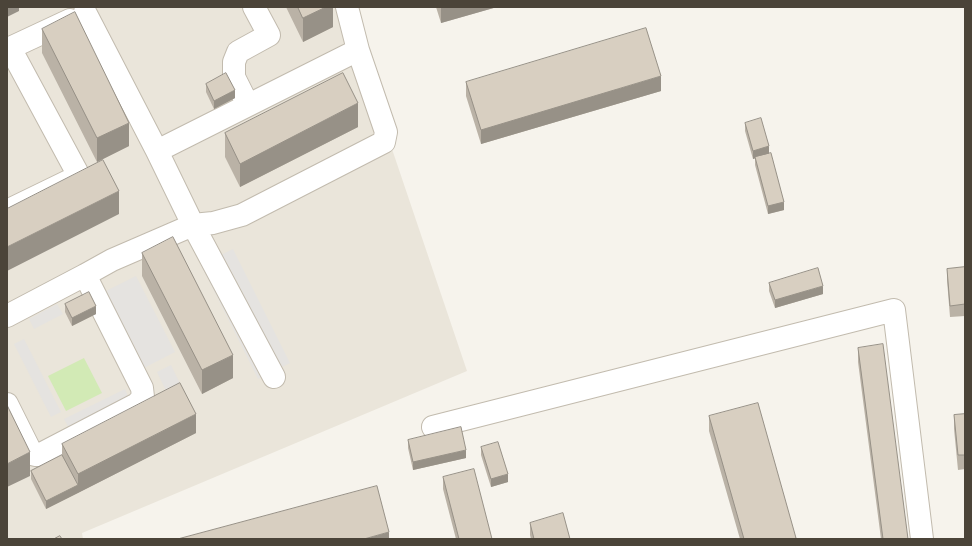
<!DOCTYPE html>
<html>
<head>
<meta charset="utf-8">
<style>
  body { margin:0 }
  #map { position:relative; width:972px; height:546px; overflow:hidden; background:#f6f3ec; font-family:"IBM Plex Sans",sans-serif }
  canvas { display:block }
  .frame { position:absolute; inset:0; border:8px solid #4b4439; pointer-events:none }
</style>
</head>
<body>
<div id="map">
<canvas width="972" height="546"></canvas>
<div class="frame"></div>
</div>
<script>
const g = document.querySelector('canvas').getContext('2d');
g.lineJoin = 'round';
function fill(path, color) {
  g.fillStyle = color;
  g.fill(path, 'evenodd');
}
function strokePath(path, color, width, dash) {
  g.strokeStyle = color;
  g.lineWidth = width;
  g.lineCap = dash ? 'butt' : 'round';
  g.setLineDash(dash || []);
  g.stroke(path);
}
fill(new Path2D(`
  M7,7H344L467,371L82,533L83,539H7Z`), '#eae5da');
fill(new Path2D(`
  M84,358L102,393L66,411L48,376Z`), '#d2eab5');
fill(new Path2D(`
  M233,249L290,363L258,379L201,265Z
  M136,276L175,352L144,368L104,292Z
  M57,304L63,314L34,329L29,319Z
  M24,339L61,412L51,417L14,344Z
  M171,365L185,394L171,401L157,372Z
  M125,389L130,401L70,430L64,419Z`), '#e5e3e0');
const minor = new Path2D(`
  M248,105L234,77V62L238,52L269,35L254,7
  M157,151L358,50L347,7
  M7,211L79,176L10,48L70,20
  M85,275L112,260L193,225L157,151L85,12
  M7,316L85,275L142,388L143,397L137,404L39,455H36L32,454L7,404
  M274,377L193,225L213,223L242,215L384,142L386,132L358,50
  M433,427L894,310L922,539`);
strokePath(minor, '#c2bbae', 24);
strokePath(minor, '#fff', 22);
fill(new Path2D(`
  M286,7H333V27L303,42Z
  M436,7H497L441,23Z
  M42,29L129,146L97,162L42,53Z
  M466,82L661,91L481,144L466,96Z
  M206,84L235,98L214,109L206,92Z
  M745,123L769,153L784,210L768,214L755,165V158L753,159L745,131Z
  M358,127L240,187L225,157V133Z
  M142,253L233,378L202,394L142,276Z
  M965,267V316L950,317L947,280V269Z
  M769,283L823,294L775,308L769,291Z
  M65,304L96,314L72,326L65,312Z
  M858,348L908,539H881L858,362Z
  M965,414V469L958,470L954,429V415Z
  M709,416L796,539H740L709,431Z
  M196,433L46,509L31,479V471L62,455V444Z
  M408,440L466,458L413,470L408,448Z
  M481,447L508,482L491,487L481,455Z
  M443,477L492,539H456L443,489Z
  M530,523L570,539H531L530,535Z`), '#bab2a6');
fill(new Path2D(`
  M7,7H19V11L7,17Z
  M326,7H333V27L303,42V18Z
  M446,7H497L441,23V8Z
  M661,76V91L481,144V130Z
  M235,90V98L214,109V101Z
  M358,103V127L240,187V164Z
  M129,123V146L97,162V138Z
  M769,146V154L753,159V151Z
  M119,191V214L7,271V247Z
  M784,202V210L768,214V206Z
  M823,286V294L775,308V300Z
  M96,306V314L72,326V318Z
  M233,355V378L202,394V370Z
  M196,414V433L78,493V474Z
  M466,450V458L413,470V462Z
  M30,452V476L7,487V464Z
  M508,474V482L491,487V479Z
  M78,485V493L46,509V501Z
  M389,532V539H364Z`), '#979187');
const building = new Path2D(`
  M298,7H326L303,18Z
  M75,12L129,123L97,138L42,29Z
  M646,28L661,76L481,130L466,82Z
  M226,73L235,90L214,101L206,84Z
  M343,73L358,103L240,164L225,133Z
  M761,118L769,146L753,151L745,123Z
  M771,153L784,202L768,206L755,157Z
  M103,160L119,191L7,247V209Z
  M173,237L233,355L202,370L142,253Z
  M965,267V304L950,306L947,269Z
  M818,268L823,286L775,300L769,283Z
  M89,292L96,306L72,318L65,304Z
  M883,344L908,539H883L858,348Z
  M180,383L196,414L78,474L62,444Z
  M758,403L796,538L793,539H744L709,416Z
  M7,405L30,452L7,464Z
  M965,414V455H958L954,415Z
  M461,427L466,450L413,462L408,440Z
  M498,442L508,474L491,479L481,447Z
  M62,455L78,485L46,501L31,471Z
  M474,469L492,539H459L443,477Z
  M377,486L389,532L364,539H178Z
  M563,513L570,539H534L530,523Z
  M60,536L62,539H54Z`);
fill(building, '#d8cfc1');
strokePath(building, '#979187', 1);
</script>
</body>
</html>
